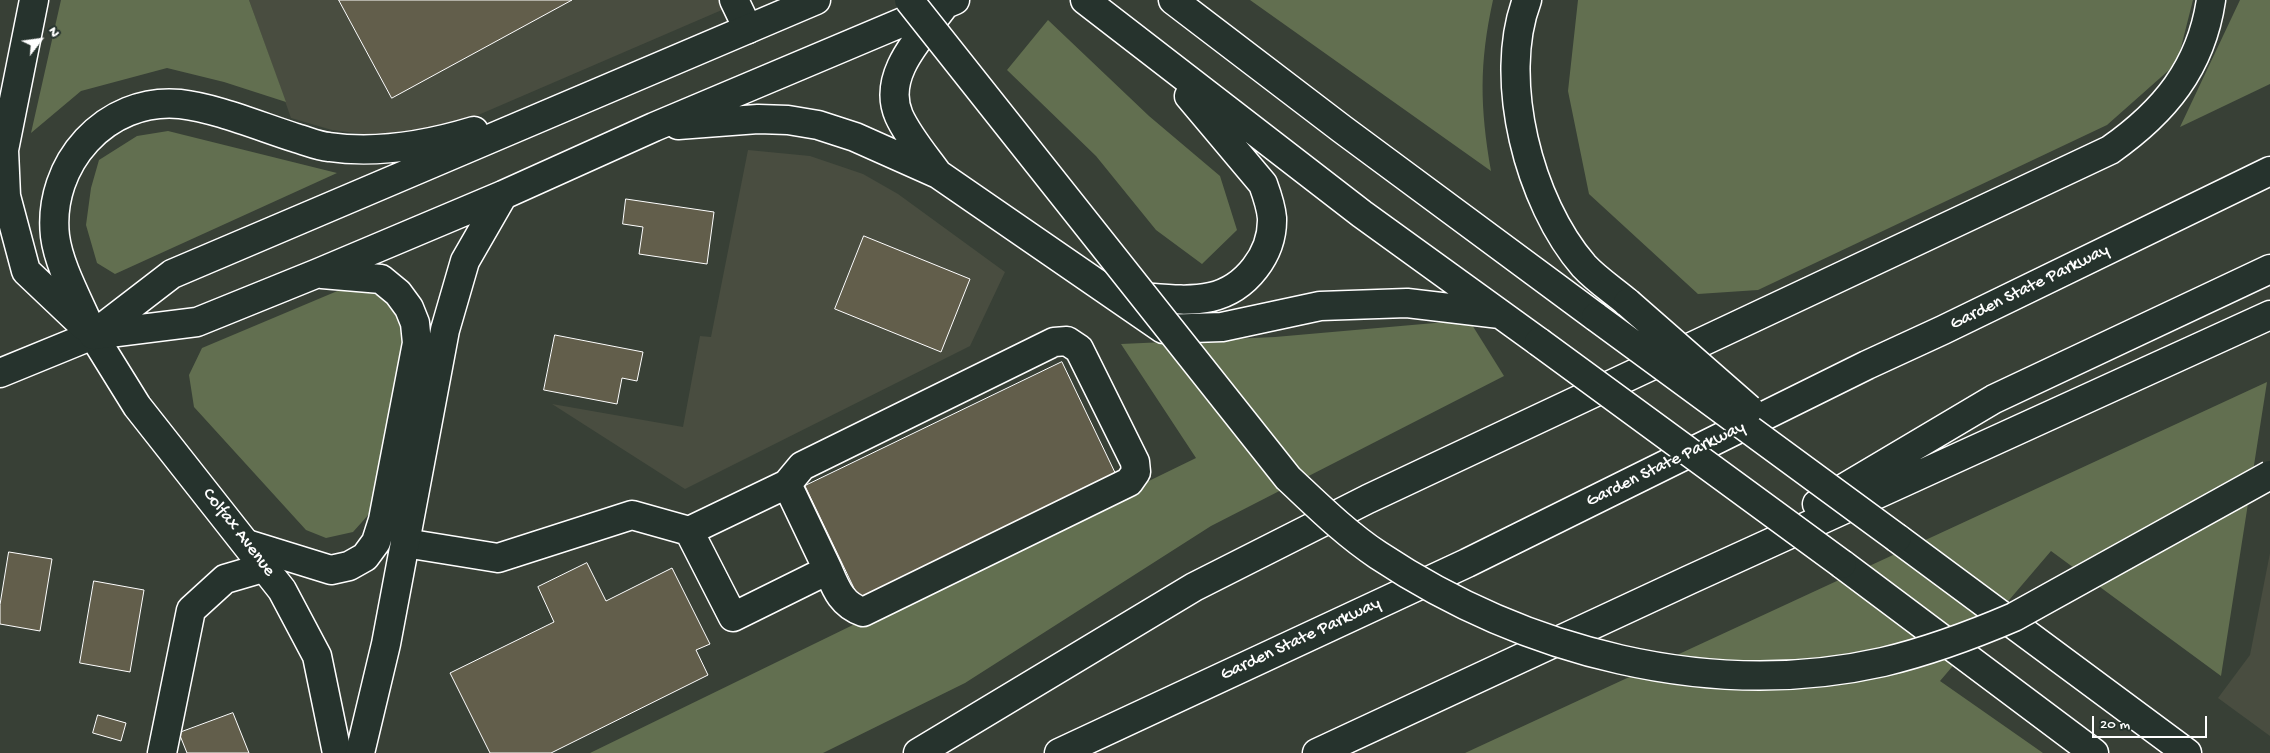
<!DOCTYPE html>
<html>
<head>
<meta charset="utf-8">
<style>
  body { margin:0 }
  #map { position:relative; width:2270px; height:753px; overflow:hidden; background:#384036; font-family:"Gochi Hand",sans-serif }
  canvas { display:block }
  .north { position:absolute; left:15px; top:15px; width:50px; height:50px; -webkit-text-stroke:4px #26332d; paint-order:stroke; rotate:60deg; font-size:14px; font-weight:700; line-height:20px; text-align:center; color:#fff }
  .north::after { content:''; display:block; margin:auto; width:18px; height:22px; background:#fff; clip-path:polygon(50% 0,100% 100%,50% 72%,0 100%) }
  .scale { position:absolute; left:2092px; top:716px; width:115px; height:22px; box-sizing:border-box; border:2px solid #fff; border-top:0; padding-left:6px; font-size:15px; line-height:18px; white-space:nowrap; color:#fff; -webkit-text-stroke:4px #26332d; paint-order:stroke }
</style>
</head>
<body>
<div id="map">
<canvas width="2270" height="753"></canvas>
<div class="north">N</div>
<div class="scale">20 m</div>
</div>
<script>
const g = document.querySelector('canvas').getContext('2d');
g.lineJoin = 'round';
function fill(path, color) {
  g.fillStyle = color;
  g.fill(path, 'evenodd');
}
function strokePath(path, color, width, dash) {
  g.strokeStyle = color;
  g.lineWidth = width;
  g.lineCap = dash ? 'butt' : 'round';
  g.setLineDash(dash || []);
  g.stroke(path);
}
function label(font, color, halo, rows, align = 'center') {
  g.font = font + ' "Gochi Hand",sans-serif';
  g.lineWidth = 4.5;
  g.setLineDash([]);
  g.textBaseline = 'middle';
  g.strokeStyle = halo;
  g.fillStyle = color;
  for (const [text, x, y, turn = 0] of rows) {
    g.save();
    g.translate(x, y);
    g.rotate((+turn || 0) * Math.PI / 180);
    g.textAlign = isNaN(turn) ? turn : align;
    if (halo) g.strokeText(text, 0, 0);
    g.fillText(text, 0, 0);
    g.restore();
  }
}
fill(new Path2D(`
  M249,0H745L455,125L414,135H371L332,130L291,118Z
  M748,150L810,156L863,174L898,194L1005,272L970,346L685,489L552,404L683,427L700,336L711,337Z
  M2270,553V736L2218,698L2250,655Z`), '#494d40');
fill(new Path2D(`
  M61,0H249L286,102L224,82L167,68L81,91L31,133Z
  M1250,0H1493C1479,64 1480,107 1491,171Z
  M1578,0H2193L2177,63L2107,125L1758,290L1698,294L1589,194L1568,91Z
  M2240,0H2270V84L2180,127Z
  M1048,20L1149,116L1220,176L1237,230L1202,264L1156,230L1096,156L1007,70Z
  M168,131L337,173L115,274L97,263L86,225L91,188L99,160L137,136Z
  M354,284L381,292L398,307L405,338L370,513L353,532L326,538L306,530L194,407L189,375L202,348Z
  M1469,320L1504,376L1211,526L965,683L823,753H590L1196,458L1121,344L1275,337Z
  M2267,382L2221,676L2051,551L1940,681L2043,753H1465Z`), '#626f50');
const building = new Path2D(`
  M339,0H572L392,98Z
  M626,199L714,212L707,264L639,254L643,227L623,224Z
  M864,236L970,279L941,352L835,309Z
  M555,335L643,352L637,381L622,378L617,404L544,390Z
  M1062,362L1120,483L863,607L805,486Z
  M9,552L52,559L40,631L0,624V605Z
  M587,563L606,601L672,568L710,644L696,650L708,675L551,753H490L450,673L554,622L538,587Z
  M94,581L144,590L130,672L80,663Z
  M233,713L249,753H187L179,733Z
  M98,715L126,723L121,741L93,733Z`);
fill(building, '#625e4b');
strokePath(building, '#fff', 1);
const minor = new Path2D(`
  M734,0L748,29
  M93,335L137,406L282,590L317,656L337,753
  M787,484L802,466L1054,342L1067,341L1079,349L1135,462L1136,472L1129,482L863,612C842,605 836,589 828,570
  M405,543L498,558L632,515L689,531L787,484L828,570L733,617L689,531
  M162,753L191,610L225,579L266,567`);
const major = new Path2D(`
  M0,373L93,335`);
const highway = new Path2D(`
  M34,0L4,150L6,196L26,271L84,326
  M1085,0L1362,214L1539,342
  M1173,0L1342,129L1596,317
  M1527,0C1497,79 1529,203 1584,266C1597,280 1614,291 1628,303
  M678,125L758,119L788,120L818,125L855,137L938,174L1163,329L1222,327L1320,306L1407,303L1500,314
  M938,174C925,156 908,136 899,116C881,75 921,37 943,7
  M1127,296C1153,297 1184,303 1211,297C1246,289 1273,254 1272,218C1271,206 1267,195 1263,184L1189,96
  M94,334L172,274L816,0
  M93,335L197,322L318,273L503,195L654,127L955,0
  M93,335C81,305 59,268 55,236C47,164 106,97 180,104C216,108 261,127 296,138C307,141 318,146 329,147C378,154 428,145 474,131
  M1817,504L1994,399L2270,269
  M1897,538L2187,753
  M247,544L331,570L349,566L365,557L376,542L383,520L417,343L415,323L409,308L398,293L381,279L322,274
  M1842,564L2094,753
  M360,753L386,644L445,330L465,261L503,195
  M918,753L1194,587L1368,499L2110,150C2164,112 2201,68 2211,0
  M1059,753L1467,563L1867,365L1943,330L2270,171
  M1317,753L1689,580L2270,315`);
strokePath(minor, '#fff', 31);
strokePath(major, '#fff', 31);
strokePath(highway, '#fff', 31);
strokePath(minor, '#26332d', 28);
strokePath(major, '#26332d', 28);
strokePath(highway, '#26332d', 28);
const highwayBridge = new Path2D(`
  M909,0L1288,478C1317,505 1345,533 1378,555C1524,652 1710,701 1883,662C1929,651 1972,635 2014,617L2270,475
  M1628,303L1749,409
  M1596,317L1897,538
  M1539,342L1842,564`);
strokePath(highwayBridge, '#fff', 31, []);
strokePath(highwayBridge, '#26332d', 28);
label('18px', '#fff', '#26332d', [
  ["Garden State Parkway",2030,288,-26],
  ["Garden State Parkway",1666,465,-26],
  ["Colfax Avenue",238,533,52],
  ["Garden State Parkway",1301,640,-25]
]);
</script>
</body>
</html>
